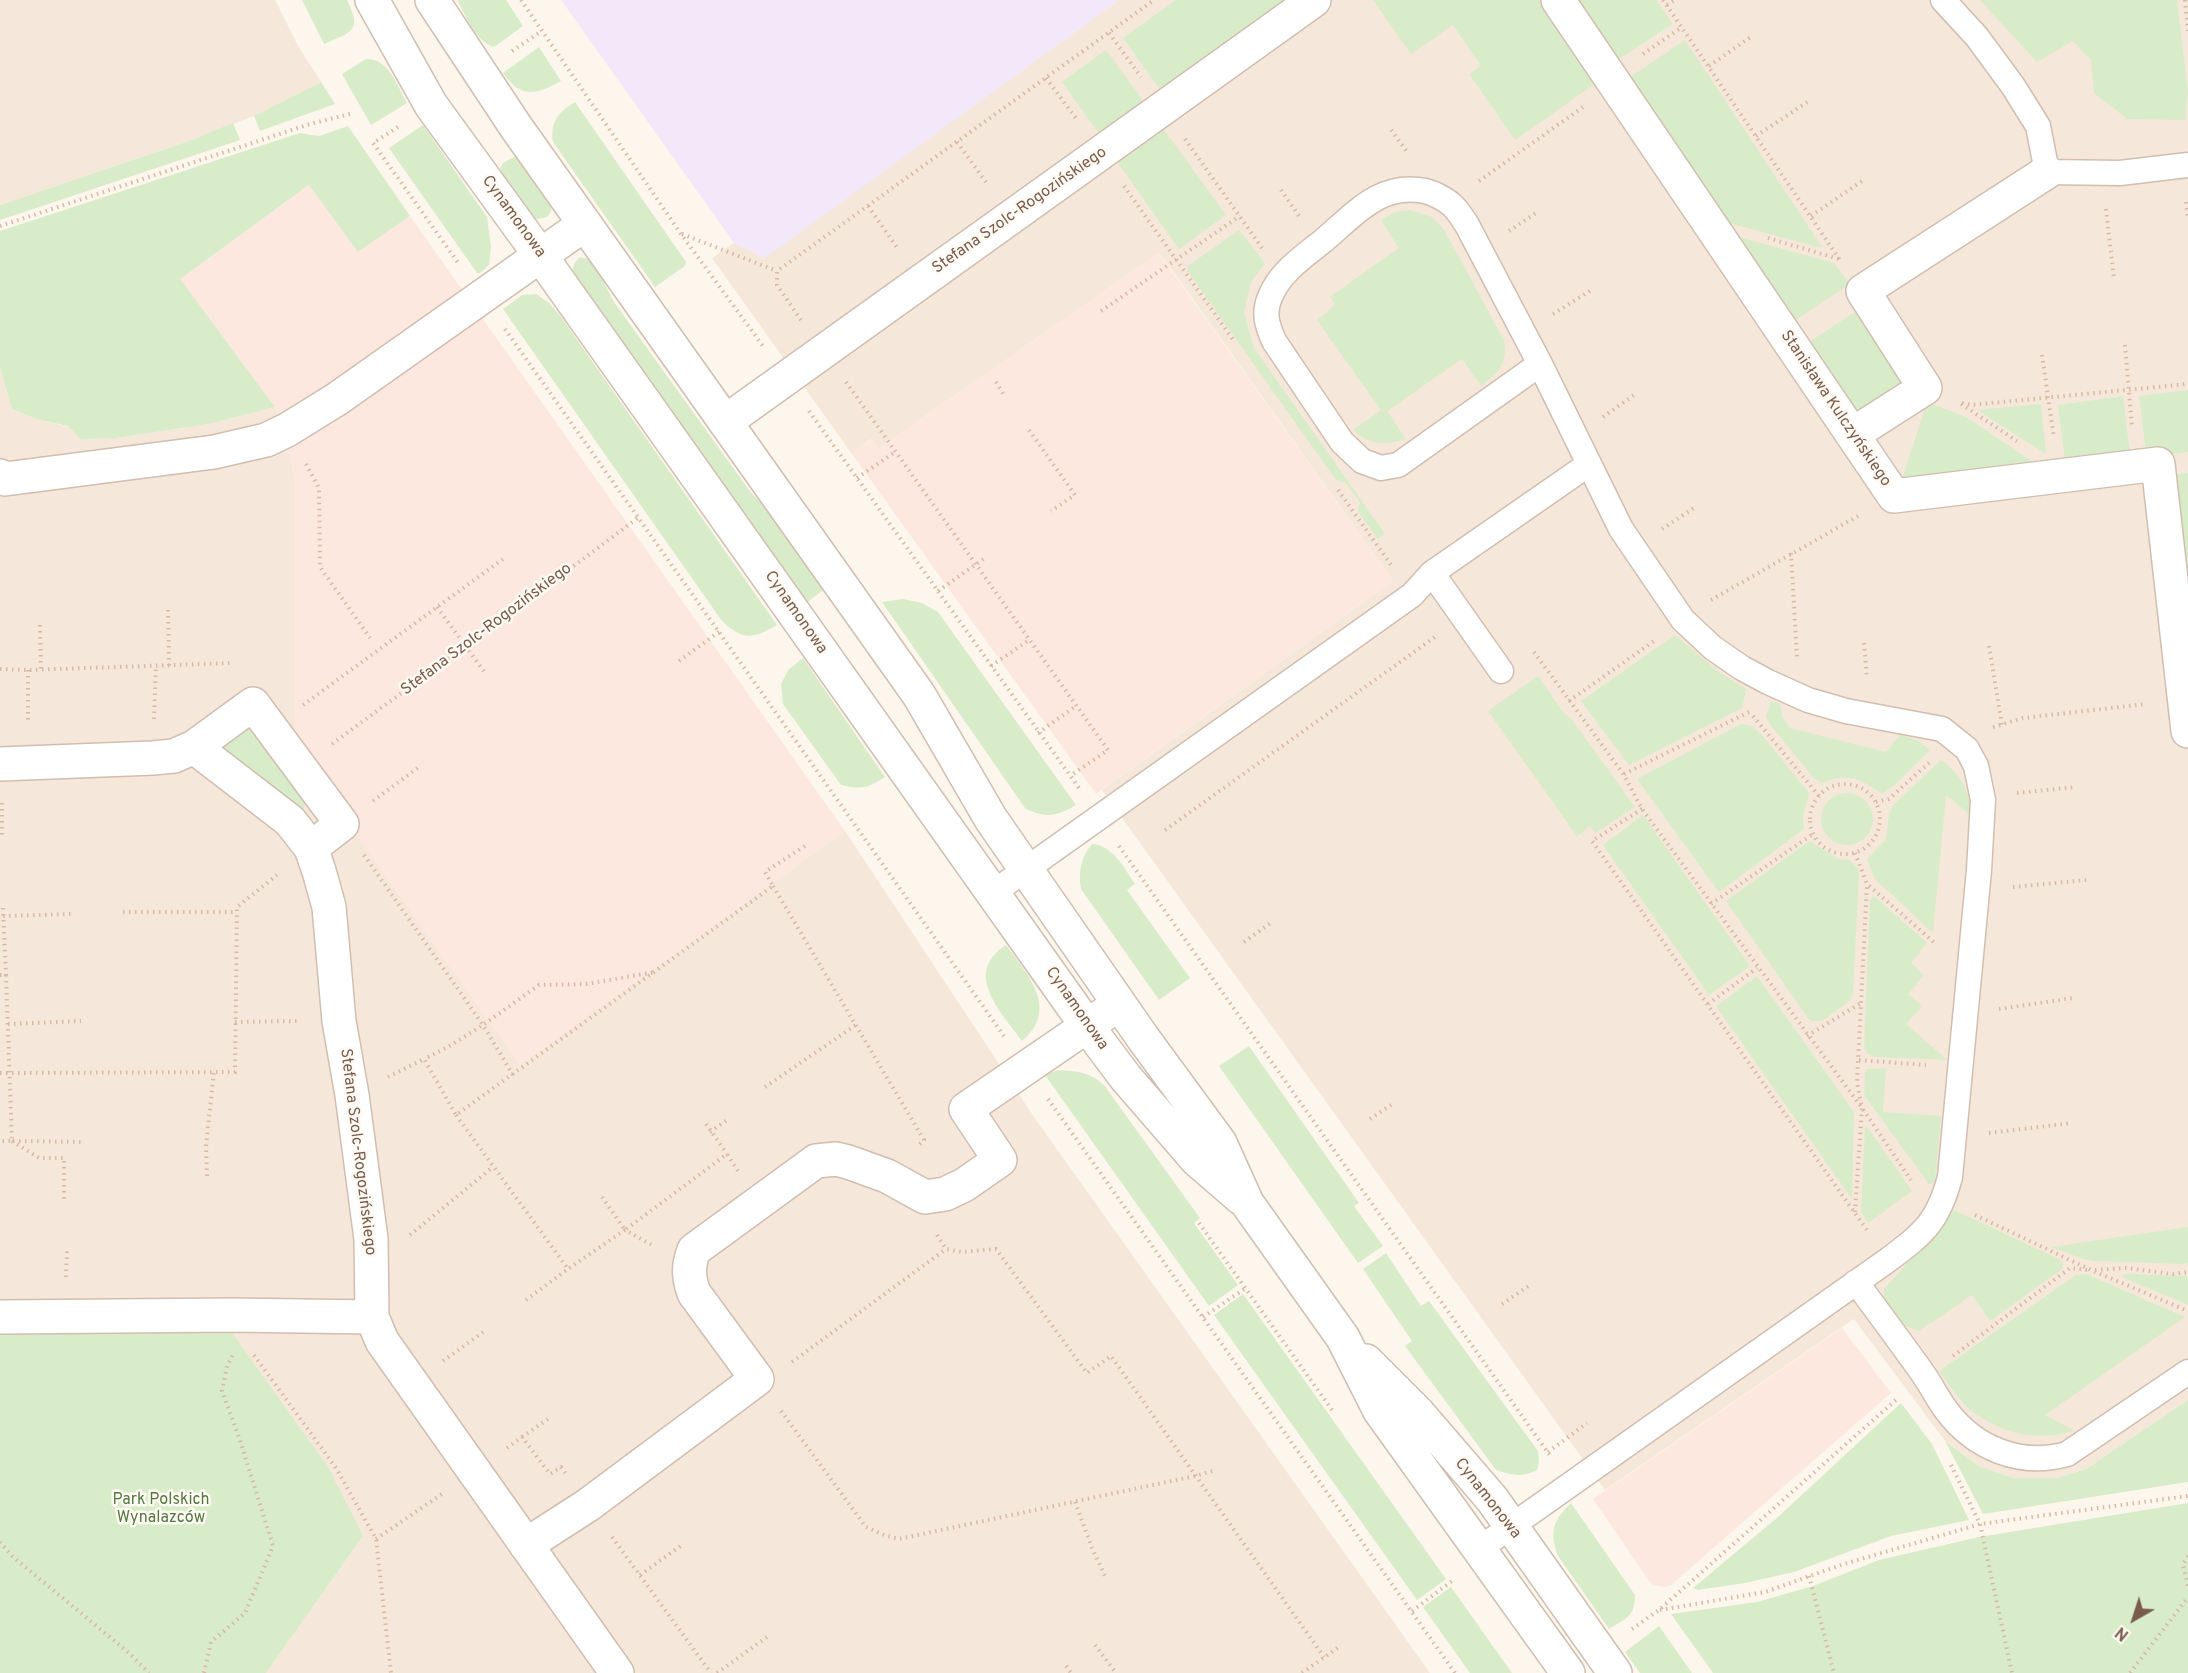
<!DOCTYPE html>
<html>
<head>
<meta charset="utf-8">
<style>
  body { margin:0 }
  #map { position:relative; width:2188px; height:1673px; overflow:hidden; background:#fdf6ec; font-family:Overpass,sans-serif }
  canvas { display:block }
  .north { position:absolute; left:2104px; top:1589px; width:60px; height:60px; -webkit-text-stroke:4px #fffaf3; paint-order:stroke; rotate:219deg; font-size:16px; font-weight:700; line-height:24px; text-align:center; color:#7a5c4d }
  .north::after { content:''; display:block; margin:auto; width:21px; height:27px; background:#7a5c4d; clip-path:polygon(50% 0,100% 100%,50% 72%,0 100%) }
</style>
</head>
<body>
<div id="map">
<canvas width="2188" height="1673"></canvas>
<div class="north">N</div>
</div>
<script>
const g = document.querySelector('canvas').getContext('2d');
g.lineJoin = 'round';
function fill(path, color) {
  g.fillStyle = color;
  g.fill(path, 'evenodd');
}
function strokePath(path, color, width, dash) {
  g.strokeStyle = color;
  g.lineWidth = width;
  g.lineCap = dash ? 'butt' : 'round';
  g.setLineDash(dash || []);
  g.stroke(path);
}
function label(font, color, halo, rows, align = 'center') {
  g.font = font + ' Overpass,sans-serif';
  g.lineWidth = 5;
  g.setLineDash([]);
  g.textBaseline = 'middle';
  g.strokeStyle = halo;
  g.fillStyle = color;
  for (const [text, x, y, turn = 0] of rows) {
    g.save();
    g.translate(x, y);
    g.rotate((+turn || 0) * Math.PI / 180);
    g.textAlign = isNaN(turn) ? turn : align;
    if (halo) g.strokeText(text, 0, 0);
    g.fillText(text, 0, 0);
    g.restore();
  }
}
fill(new Path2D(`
  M0,0H275L297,44L321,82L254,116L189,141L0,205Z
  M1119,0H2188V1400L2086,1469L2057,1478H2013L1979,1466L1945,1441L1854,1319L1605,1490L1102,790L1393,581L1175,274L1159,253L878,449L871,439L852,454L712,258L734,243L765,257Z
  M0,368L12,409L36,419L116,438L209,424L275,407L295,476V734L360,824L353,829L520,1064L845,831L1034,1117L1430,1673H266L363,1536L0,1326Z`), '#f5e8da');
fill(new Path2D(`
  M310,185L358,252L410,216L845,831L520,1065L352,829L359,824L295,734V476L275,407L179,279Z
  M1159,253L1393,581L1096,794L852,454L872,439L878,449Z
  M1842,1328L1891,1393L1671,1585L1664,1587L1652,1585L1593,1499Z`), '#fde8e0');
fill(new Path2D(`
  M561,0H1119L765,258L734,243Z`), '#f3e8fa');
fill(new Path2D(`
  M302,0H347C363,32 351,32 324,44Z
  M457,0H506L523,26L494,47C475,41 466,16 457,0Z
  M1176,0H1289L1161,91L1123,38Z
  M1373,0H1539L1596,83L1515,140L1469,74L1481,66L1453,25L1411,54Z
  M1572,0H1656L1673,24L1614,62Z
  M1980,0H2177L2188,92L2185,120L2127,119L2094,93L2091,60L2073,41L2037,62Z
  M1685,40L1822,247H1817L1725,222L1626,80Z
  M539,47L561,81C536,95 521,99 503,73Z
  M1106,50L1145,103L1100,135L1062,82Z
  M366,59C390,59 396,84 407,103L371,125L342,74Z
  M321,82L335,104L260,131L254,116Z
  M575,102L686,262L685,266L655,287L553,142C550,122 558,112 575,102Z
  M233,123L240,140L0,220V205L189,141Z
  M423,125L487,217L491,247L489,265L480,273H477L389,148Z
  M348,126L410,216L358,252L309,185L180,279L275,407L209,424L116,438L81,439L68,426L36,419L12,409L0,368V231L300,133L319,136Z
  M1162,127L1226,215L1179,249L1116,160Z
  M514,157L520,160L552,205L551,212L547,217L538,219L532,217L502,174L500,169L503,163Z
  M1411,210L1432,217L1443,228L1504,340C1508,364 1499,372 1481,386L1462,359L1387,411L1406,439C1386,445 1370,446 1353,430L1381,410L1317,320L1335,305L1330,297L1399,248L1381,220L1395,212Z
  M1239,230L1265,263L1251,282L1244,312L1254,348L1385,534L1378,539L1358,511L1360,502L1346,483L1336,480L1187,270L1188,266Z
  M1735,236L1834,263L1850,284L1794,321Z
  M580,257L588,259L596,267L614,302L749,490L768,511L826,588L806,603L573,275C572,267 574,263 580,257Z
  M536,294L549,303L559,314L777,625C753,639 743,641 722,621L503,309L522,295Z
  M1861,308L1913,385L1862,418L1809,342Z
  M2188,390V452L2168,455L2166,449L2146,452L2139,396Z
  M2123,396L2130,455L2065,461L2058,405Z
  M1927,402L1966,417L2041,467L1902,479Z
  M2041,404L2046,454L1977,410Z
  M2188,473V626L2170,475Z
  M903,599L922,603L938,612L1076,805C1057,816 1046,819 1025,808L882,602Z
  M1675,635L1719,672L1746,689L1742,708L1629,765L1581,701Z
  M803,658L885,777C869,788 860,790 841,785L783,704L781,684L788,670Z
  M1538,676L1563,712L1572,720L1635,807L1595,833L1590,826L1577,836L1488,711Z
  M1771,701L1780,704L1782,716L1790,728L1886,752L1900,735L1917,740L1930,750L1895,785L1882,794C1859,778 1849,773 1821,783L1813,777L1771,726L1766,716Z
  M252,722L310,797L300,814L222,750L223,741Z
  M1741,724L1752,726L1762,735L1809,793L1803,816L1804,829L1719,892L1637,779Z
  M1941,760C1964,778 1967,789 1973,817L1946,795L1933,933L1875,879L1867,859L1886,839L1889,814L1894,804Z
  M1821 819a26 26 0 1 1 52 0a26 26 0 1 1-52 0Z
  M1643,815L1750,966L1709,995L1603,845Z
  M1810,841L1838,859L1849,860L1858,868L1859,874L1853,995L1848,1002L1822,1021H1812L1808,1018L1726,901Z
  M1092,844C1113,845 1124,868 1135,884L1127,890L1190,978L1159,1000L1081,889C1078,872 1081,857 1092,844Z
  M1874,896L1927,943L1911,963L1924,975L1908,994L1922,1006L1906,1024L1947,1060L1874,1057L1868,1054L1864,1046L1870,900Z
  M1006,945C1028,975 1060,1009 1022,1041C1001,1012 962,973 1006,945Z
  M1757,976L1854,1112L1852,1199L1716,1006Z
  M1249,1046L1359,1203L1354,1206L1383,1246L1358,1263L1219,1066Z
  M1886,1068L1883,1112L1941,1116L1935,1181L1932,1184H1929L1864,1095L1865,1074L1867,1069Z
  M1058,1070C1076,1071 1090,1072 1104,1085L1200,1218L1194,1223L1238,1285L1209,1306L1045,1075Z
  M1865,1124L1912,1191L1868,1223L1861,1212Z
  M1954,1210L2059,1259L2063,1263L2062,1269L1990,1321L1972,1295L1919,1331C1900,1326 1881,1310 1884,1289L1944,1223Z
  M2188,1227V1263L2184,1264L2095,1261L2083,1259L2051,1247Z
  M1386,1253L1421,1306L1429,1301L1538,1451L1539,1462L1537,1470C1521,1478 1512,1475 1496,1470L1405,1346L1412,1341L1363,1269Z
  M2086,1274L2185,1317L2045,1415L2075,1431C2042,1440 2012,1437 1982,1418C1977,1415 1971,1412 1967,1407C1957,1396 1948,1383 1939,1371L2076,1275Z
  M2128,1274L2188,1276V1305L2124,1278L2122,1275Z
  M1243,1294L1446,1579L1417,1600L1214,1315Z
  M0,1326H227L328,1467L363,1536L266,1673H0Z
  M2188,1400V1482L1983,1514L1945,1441L1979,1466L2013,1478H2057L2086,1469Z
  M1901,1403L1932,1444L1969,1520L1891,1536L1794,1572L1745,1583L1698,1590L1693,1588L1778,1517Z
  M1571,1503L1635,1595C1635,1617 1626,1618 1609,1629L1558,1556C1549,1532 1553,1520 1571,1503Z
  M2188,1503V1673H1713L1671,1614L1757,1602L1813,1586L1879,1560L1979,1537Z
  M1451,1587L1512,1673H1470L1423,1607Z
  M1659,1626L1692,1673H1640L1625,1652Z`), '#d8ecc9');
const lane = new Path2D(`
  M1943,0L1977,37L2013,86L2038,126L2047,172L2120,173L2188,165
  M1432,573L1501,671
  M994,892L1412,595L1432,573L1589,464
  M1856,1282C1879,1313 1902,1344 1924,1375C1932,1387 1938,1399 1946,1410C1975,1449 2021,1467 2067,1454L2188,1372
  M1479,1549L1888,1260C1924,1233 1938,1222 1950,1177L1979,870L1983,800L1976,766L1967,749L1942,729L1846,711L1808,700L1768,682L1742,668L1713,648L1683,620L1621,529L1540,364L1467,225C1463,219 1459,212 1453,206C1447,200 1434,193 1425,191C1380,182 1355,214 1323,241C1303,257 1280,272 1270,297C1263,313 1267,325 1274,341L1342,442L1362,461L1381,468L1398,465L1540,364`);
const street = new Path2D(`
  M372,0L431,105L540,255L1087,1026L1126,1078L1197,1160L1241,1198
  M432,0L516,127L919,695L991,819L1143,1038L1220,1143L1247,1203L1343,1338L1380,1411L1568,1673
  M1558,0L1894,496L2158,464L2188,731
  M725,422L1314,0
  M1853,434L1925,388L1863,291L2047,172
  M0,476L5,479L214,452L266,440L287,430L337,399L585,224
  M194,747L253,704L342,824L311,848
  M0,764L153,758L174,756L194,747L290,821L311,848L319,871L329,907L339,1021L352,1095L371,1239L372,1317L382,1341L617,1673
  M0,1317L232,1315L372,1317
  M1366,1361L1418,1413L1492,1499L1615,1673
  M526,1545L588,1505L757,1379L694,1293C688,1276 688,1266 694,1250L816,1161L836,1159L848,1162L887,1176L925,1197L945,1194L964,1185L1000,1160L966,1109L1106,1013`);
strokePath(lane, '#d1beb0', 27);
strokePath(street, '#d1beb0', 36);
strokePath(new Path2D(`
  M521,0L681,234L763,346
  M1663,0L1840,260
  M2185,0L2188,31
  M1667,5L1675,0
  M1109,33L1141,77
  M512,51L542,31
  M1643,54L1682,27
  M1709,66L1752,36
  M1046,78L1078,121
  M398,127L373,143L459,264
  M1391,130L1408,153
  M1756,136L1809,101
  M1185,139L1262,248
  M957,142L988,185
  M1479,181L1583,107
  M1124,186L1234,341
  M1281,190L1299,216
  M2186,202L2188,219
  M868,206L898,249
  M2106,209L2114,279
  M1811,216L1865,179
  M0,226L310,124L354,113
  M1509,231L1539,211
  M682,234L777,271
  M1768,238L1839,259
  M1101,311L1240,216
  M1553,314L1593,289
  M801,320L777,285V271L1154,0
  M505,329L1004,1036
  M2125,345L2132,427
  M2042,355L2054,438
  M846,382L1108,750L1070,776
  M996,382L1004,395
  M1962,403L1971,405L2188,384
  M1961,404L2017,441
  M809,411L1079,788
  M1603,417L1634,395
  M1029,430L1075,495L1051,511
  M306,464L319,488L320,567L370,638
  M857,478L895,452
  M1338,490L1391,565
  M1662,529L1694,508
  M1791,553L1797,657
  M938,591L985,558
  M1711,600L1858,516
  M168,610L169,666
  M40,625L41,669
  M1864,643L1867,678
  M1989,646L2002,725
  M1534,652L1624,775L1642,809L1862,1108L1911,1180
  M679,661L720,631
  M991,666L1029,640
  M0,669L28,670L232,663
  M28,670V723
  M1569,701L1654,641
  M303,705L503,559
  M1753,716L1819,796
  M154,719L156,666
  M1993,727L2023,718L2146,704
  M1038,733L1076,706
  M332,744L531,598L639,517
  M1624,774L1749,712
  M1810 819a35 35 0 1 1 70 0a35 35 0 1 1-70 0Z
  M2017,793L2076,787
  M373,801L419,767
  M1876,802L1889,799L1930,762
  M2,803V838
  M1642,809L1592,841L1869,1233
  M1165,830L1435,637
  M1119,846L1551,1457
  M1855,853L1867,884L1936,944
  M364,855L483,1025L448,1047L424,1059
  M773,886L924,1140L917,1147
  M2013,887L2087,880
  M1711,904L1813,834
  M3,908L6,975
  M123,912H237
  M3,916L72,914
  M1244,942L1272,922
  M0,975H6L12,1141H0
  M1708,1004L1757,968
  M1999,1009L2073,998
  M235,1022L301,1021
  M8,1024L81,1021
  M1807,1036L1861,1003
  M1859,1060L1926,1065
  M0,1073L235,1072L237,907L277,875
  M513,1075L483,1025L539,985L586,984L655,972
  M388,1077L424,1059L456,1115L773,886L765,872L805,846
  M765,1087L856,1025
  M1048,1099L1455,1673
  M456,1115L568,1269L625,1230L654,1246
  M1370,1119L1394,1103
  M706,1124L727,1154
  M710,1132L727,1120
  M1989,1133L2072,1123
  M12,1141L39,1158H64V1199
  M13,1141L82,1142
  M207,1176L206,1146L214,1071
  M602,1197L625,1230L727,1154L738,1171
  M1855,1212L1862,1108L1857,1082L1867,884
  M1975,1215L2091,1270L2188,1311
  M1199,1223L1332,1410
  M410,1235L493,1167
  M937,1235L946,1249L962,1252L996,1249L1087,1373L1111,1356L1324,1657
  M2095,1270L2126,1268L2173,1274L2188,1272
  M66,1277L67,1251
  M526,1300L568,1269
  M1502,1304L1530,1285
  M1203,1317L1246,1288
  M254,1355L336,1468L376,1539L391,1673
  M1953,1356L2070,1268L2087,1270
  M443,1361L486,1330
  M792,1362L946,1249
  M781,1411L866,1527L884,1535L899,1539L1195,1476L1216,1470
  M522,1437L548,1419
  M507,1448L522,1437L550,1474L561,1467L565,1473
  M1548,1452L1587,1423
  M1951,1465L1980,1524L2012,1673
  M1075,1502L1092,1548L1105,1576
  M612,1537L711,1673
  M376,1539L442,1494
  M0,1542L12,1556L129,1653L149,1673
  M2188,1556L2183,1564L2188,1587
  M640,1575L682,1545
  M1809,1576L1834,1673
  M1660,1610L1765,1592L1844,1564L1980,1524L2188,1496
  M1412,1611L1452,1581
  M1632,1629L1659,1610L1898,1398
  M1095,1645L1116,1673
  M1066,1666L1071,1673
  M204,1673L211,1642L245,1613L273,1546L239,1437L222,1391L227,1366L233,1355
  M717,1673L767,1637
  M1302,1673L1339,1647
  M2130,1673L2188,1597`), '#d9b8a5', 4, [1.5, 4.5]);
strokePath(lane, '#fff', 24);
strokePath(street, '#fff', 33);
strokePath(new Path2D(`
  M437,607L486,674`), '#d9b8a5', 4, [1.5, 4.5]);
label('16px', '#7a5c4d', '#fffaf3', [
  ["Stefana Szolc-Rogozińskiego",1020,211,-35],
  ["Cynamonowa",513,217,54],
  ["Stanisława Kulczyńskiego",1835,409,56],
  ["Cynamonowa",795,613,55],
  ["Stefana Szolc-Rogozińskiego",487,630,-37],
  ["Cynamonowa",1076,1009,55],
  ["Stefana Szolc-Rogozińskiego",357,1152,83],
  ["Cynamonowa",1487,1499,52]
]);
label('16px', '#537a41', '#fffaf3', [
  ["Park Polskich",161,1501],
  ["Wynalazców",161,1519]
]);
</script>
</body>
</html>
